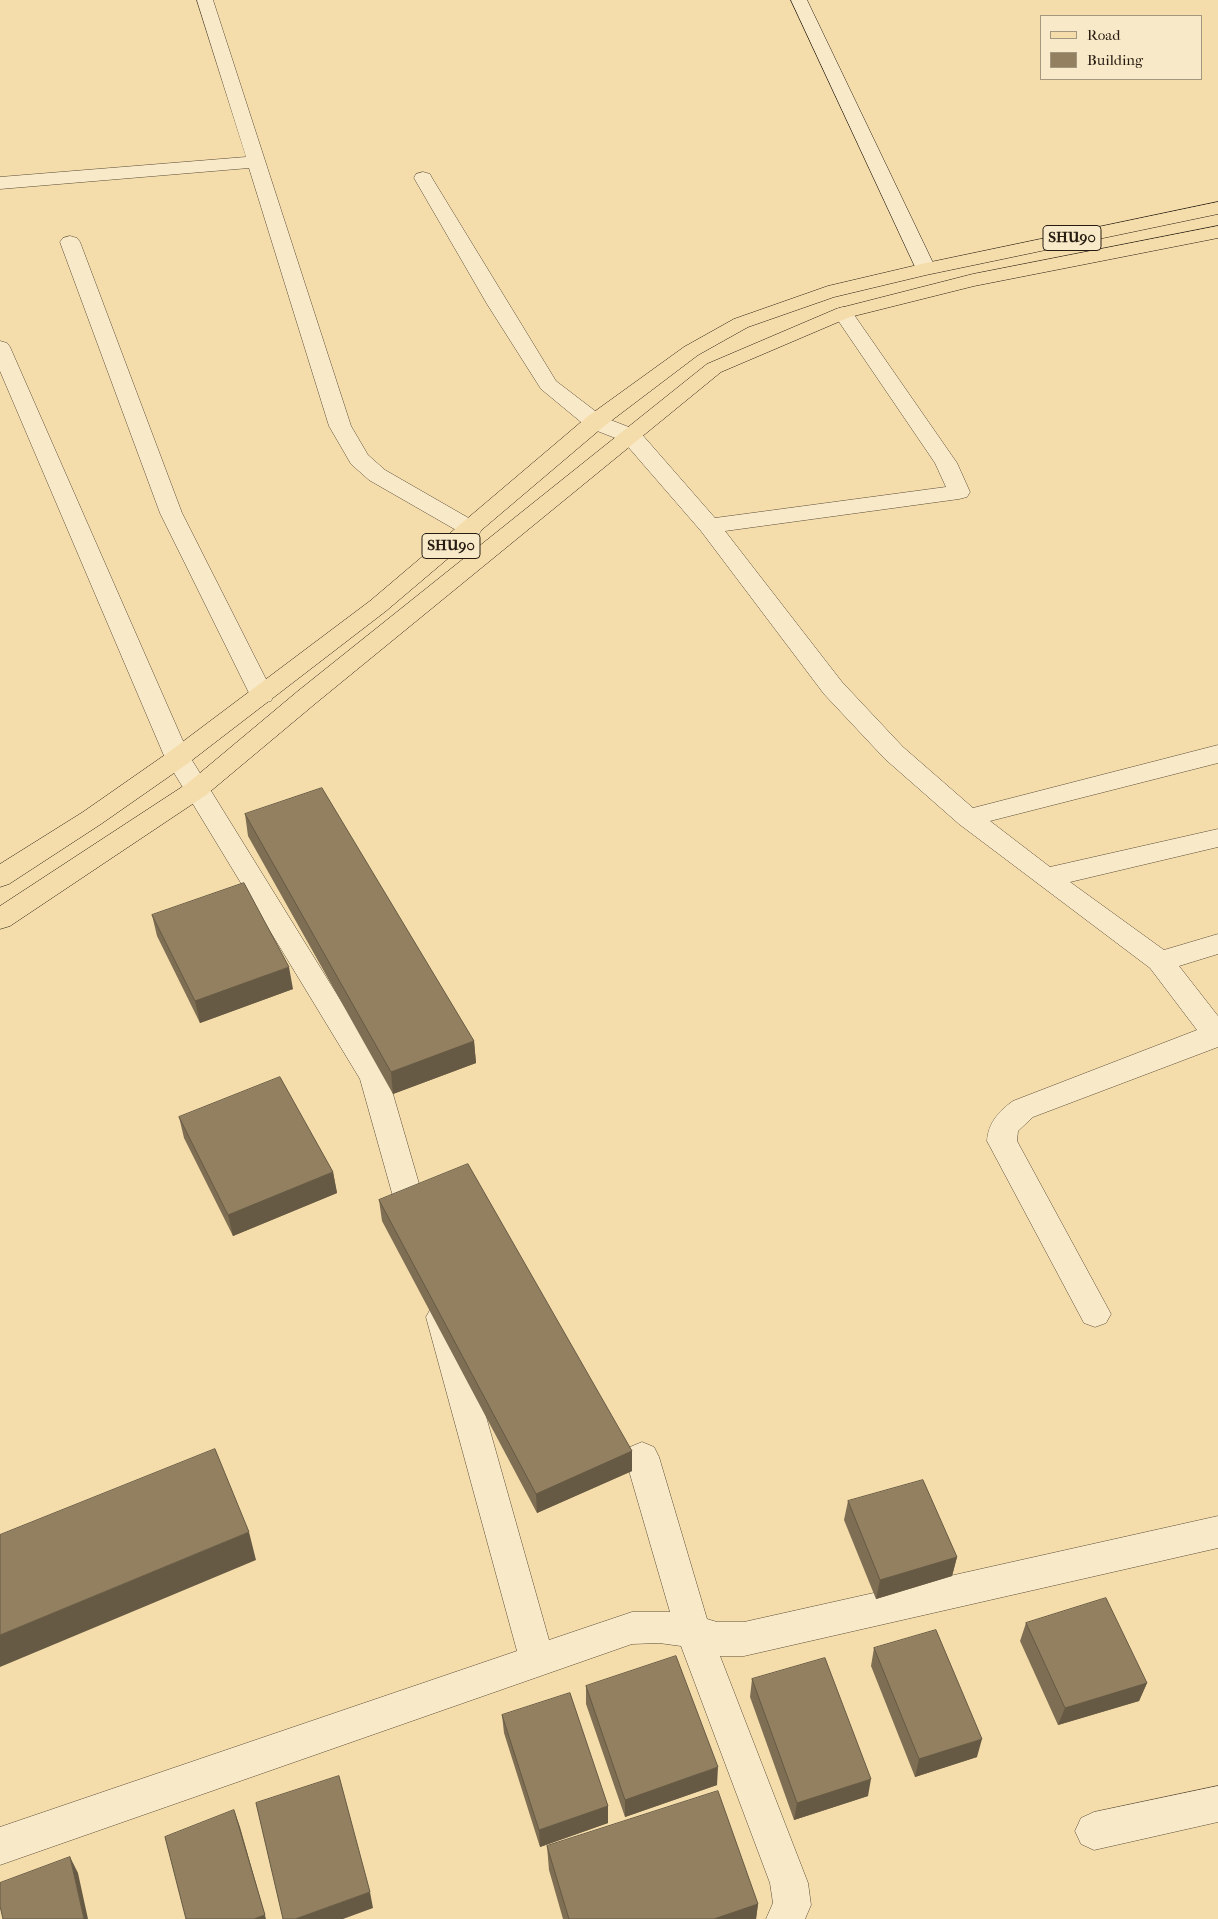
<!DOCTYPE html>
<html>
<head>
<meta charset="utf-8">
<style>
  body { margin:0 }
  #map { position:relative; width:1218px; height:1919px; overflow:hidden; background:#f5ddab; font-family:"IM FELL French Canon",serif }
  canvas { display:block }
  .legend { position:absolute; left:1040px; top:15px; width:162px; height:65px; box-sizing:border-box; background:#f8e9c8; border:1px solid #a4977f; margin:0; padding:6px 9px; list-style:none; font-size:15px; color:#261c11 }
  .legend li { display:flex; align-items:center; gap:10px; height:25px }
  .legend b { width:25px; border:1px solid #a4977f }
</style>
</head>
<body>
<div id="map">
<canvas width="1218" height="1919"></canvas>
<ul class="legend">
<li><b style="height:6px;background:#f5ddab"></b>Road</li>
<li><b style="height:14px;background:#928061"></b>Building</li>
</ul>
</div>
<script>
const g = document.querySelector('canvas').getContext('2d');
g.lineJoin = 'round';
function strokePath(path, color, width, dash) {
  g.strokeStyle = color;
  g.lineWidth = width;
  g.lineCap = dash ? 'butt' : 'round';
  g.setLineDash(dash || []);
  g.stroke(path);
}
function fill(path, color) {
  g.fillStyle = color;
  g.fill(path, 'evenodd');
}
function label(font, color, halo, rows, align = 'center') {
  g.font = font + ' "IM FELL French Canon",serif';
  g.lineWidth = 5;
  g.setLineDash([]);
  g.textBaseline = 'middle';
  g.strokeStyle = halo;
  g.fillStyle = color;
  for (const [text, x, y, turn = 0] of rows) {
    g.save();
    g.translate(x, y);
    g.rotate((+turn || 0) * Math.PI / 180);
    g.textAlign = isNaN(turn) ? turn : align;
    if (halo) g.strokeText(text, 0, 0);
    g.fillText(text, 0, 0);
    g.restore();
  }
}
const street = new Path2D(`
  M197,0H213L351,426L368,455L385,470L479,524L482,529L479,534L471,536L463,534L369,480L351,464L329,426L249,168L0,189V177L246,157Z
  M423,172L430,174L432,178L556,381L603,417L639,431L715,518L946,487L935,463L833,313L836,309L843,307L850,309L957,463L970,492L967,497L959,499L725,531L842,682L903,747L973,808L1218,745V763L990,821L1050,867L1218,829V847L1070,882L1164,950L1218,934V954L1179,966L1218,1016V1047L1033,1117L1018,1131L1017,1141L1111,1314L1106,1323L1095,1327L1084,1323L987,1141C988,1123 999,1111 1013,1101L1197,1030L1150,968L959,824L885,759L824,694L701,531L623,441L587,427L541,389L487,304L414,178L416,174Z
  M70,236L77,238L80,242L182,513L274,695L271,701L262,703L253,701L250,695L160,513L60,242L63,238Z
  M0,341L7,343L10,347L190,757L388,1077L431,1225L427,1234L416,1238L405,1234L401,1225L360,1079L165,758L0,371Z
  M442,1304L453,1308L458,1317L549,1640L632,1612H670L625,1457L630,1447L642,1442L654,1447L659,1457L707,1619L717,1622H744L1218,1516V1548L744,1656H720L808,1883L811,1905L805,1919H766L773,1903L770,1883L681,1646L659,1643L632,1644L0,1865V1827L517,1651L426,1317L431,1308Z
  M1218,1786V1822L1094,1850L1081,1844L1075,1831L1081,1818L1094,1812Z`);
const secondary = new Path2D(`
  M791,0H807L936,269L933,273H919L916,269Z`);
const primary = new Path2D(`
  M1218,202V214L926,275L834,297L748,327L698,355L603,427L386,611L187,764L101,824L9,884L0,887V864L83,812L169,752L370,601L587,417L684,347L734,319L828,286L926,263Z
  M1218,226V238L974,286L850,317L721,372L316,703L206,795L10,926L0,929V906L188,783L298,691L707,364L836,309L973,274Z`);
strokePath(street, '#5a4c38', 1);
strokePath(secondary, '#261c11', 1);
strokePath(primary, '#261c11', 1);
fill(street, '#f8e9c8');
fill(secondary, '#f8e9c8');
fill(primary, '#f5ddab');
fill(new Path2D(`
  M245,814L474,1041L476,1063L393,1094L248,836Z
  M152,915L293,989L200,1023L157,936Z
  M179,1117L333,1172L337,1193L233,1236L184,1138Z
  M379,1200L632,1451V1471L537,1513L382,1221Z
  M848,1501L957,1557L952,1576L876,1599L844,1520Z
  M1026,1623L1147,1683L1139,1701L1058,1725L1020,1641Z
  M874,1648L977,1757L915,1777L871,1666Z
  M752,1679L868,1796L794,1820L750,1697Z
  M586,1686L717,1785L625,1817L586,1704Z
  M502,1715L608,1806V1823L540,1847L504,1733Z
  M547,1846L758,1904L756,1919H563L549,1870Z`), '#7e6e53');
fill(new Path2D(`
  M289,967L293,989L200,1023L195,1001Z
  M474,1041L476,1063L393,1094L391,1072Z
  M333,1172L337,1193L233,1236L228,1215Z
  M632,1451V1471L537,1513L536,1494Z
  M249,1532L256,1560L0,1667V1635Z
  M957,1557L952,1576L876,1599L880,1580Z
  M1147,1683L1139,1701L1058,1725L1065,1708Z
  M982,1739L977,1757L915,1777L919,1759Z
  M718,1767L717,1785L625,1817V1800Z
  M871,1779L868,1796L794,1820L797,1803Z
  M608,1806V1823L540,1847L539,1830Z
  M234,1810L240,1827L266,1919H254Z
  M70,1857L78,1873L88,1919H84Z
  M370,1892L373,1908L343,1919H295Z
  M758,1904L756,1919H714Z`), '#665a44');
const building = new Path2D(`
  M322,788L474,1041L391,1072L245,814Z
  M244,883L289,967L195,1001L152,915Z
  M280,1077L333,1172L228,1215L179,1117Z
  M468,1164L632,1451L536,1494L379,1200Z
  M215,1449L249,1532L0,1635V1535Z
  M923,1480L957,1557L880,1580L848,1501Z
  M1106,1598L1147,1683L1065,1708L1026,1623Z
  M936,1630L982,1739L919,1759L874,1648Z
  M676,1656L718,1767L625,1800L586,1686Z
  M825,1658L871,1779L797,1803L752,1679Z
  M570,1693L608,1806L539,1830L502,1715Z
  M339,1776L370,1892L295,1919H283L256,1803Z
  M718,1791L758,1904L714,1919H569L547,1846Z
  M234,1810L265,1915L254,1919H186L165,1837Z
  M70,1857L84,1919H3L0,1906V1883Z`);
fill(building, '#928061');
strokePath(building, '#665a44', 1);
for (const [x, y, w] of [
  [1072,238,58],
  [451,546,58]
]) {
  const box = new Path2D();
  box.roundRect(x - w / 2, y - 12.5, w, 25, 4);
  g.fillStyle = '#f8e9c8';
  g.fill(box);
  strokePath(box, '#261c11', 1);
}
label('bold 15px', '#261c11', null, [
  ["SHU90",1072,238],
  ["SHU90",451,546]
]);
</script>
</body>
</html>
